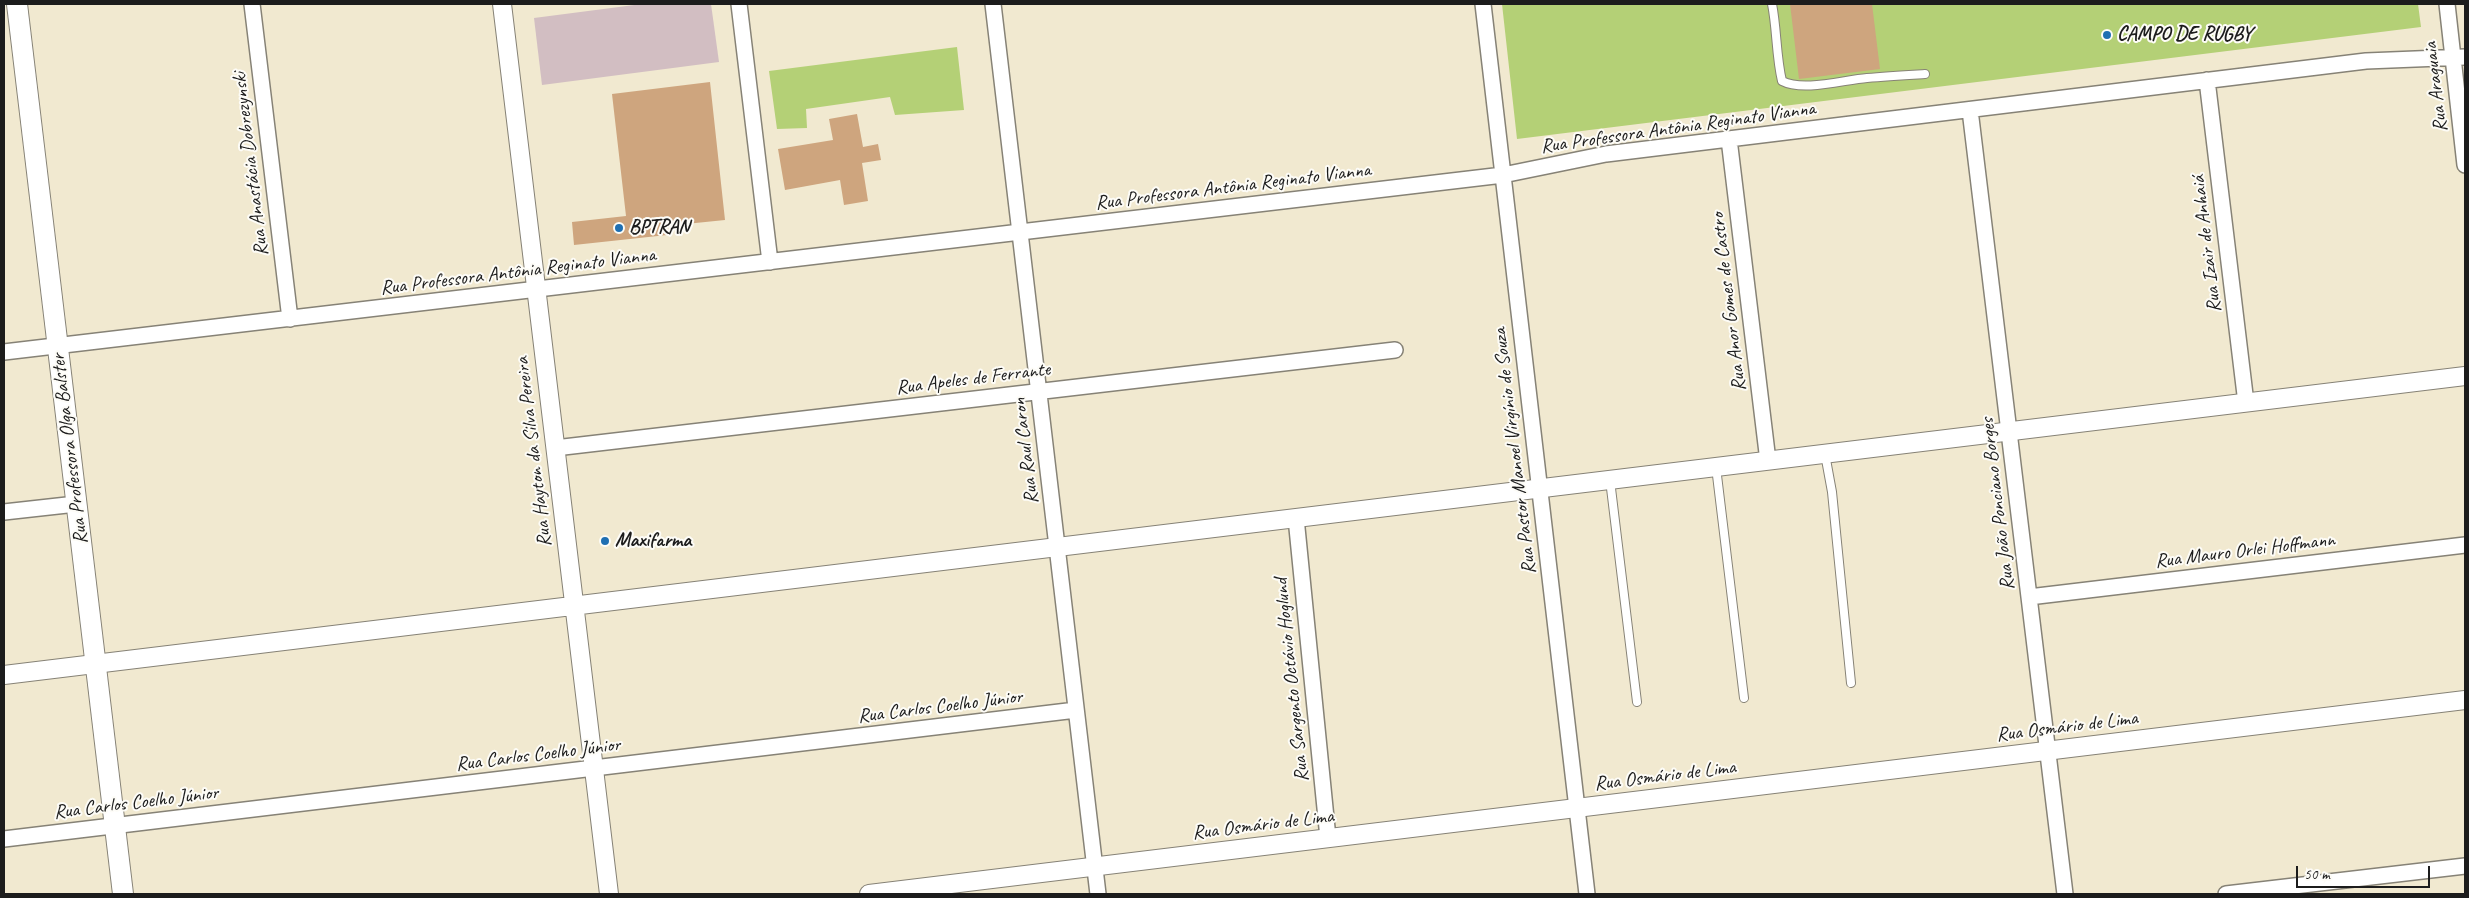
<!DOCTYPE html>
<html>
<head>
<meta charset="utf-8">
<style>
  body { margin:0 }
  #map { position:relative; width:2469px; height:898px; overflow:hidden; background:#f1e9d0; font-family:Caveat,sans-serif }
  canvas { display:block }
  .frame { position:absolute; inset:0; border:5px solid #1c1c1c; pointer-events:none }
  .scale { position:absolute; left:2296px; top:866px; width:134px; height:22px; box-sizing:border-box; border:2px solid #1c1c1c; border-top:0; padding-left:6px; font-size:15px; line-height:18px; white-space:nowrap; color:#1c1c1c; -webkit-text-stroke:4px #fdfcf7; paint-order:stroke }
</style>
</head>
<body>
<div id="map">
<canvas width="2469" height="898"></canvas>
<div class="frame"></div>
<div class="scale">50 m</div>
</div>
<script>
const g = document.querySelector('canvas').getContext('2d');
g.lineJoin = 'round';
function fill(path, color) {
  g.fillStyle = color;
  g.fill(path, 'evenodd');
}
function strokePath(path, color, width, dash) {
  g.strokeStyle = color;
  g.lineWidth = width;
  g.lineCap = dash ? 'butt' : 'round';
  g.setLineDash(dash || []);
  g.stroke(path);
}
function label(font, color, halo, rows, align = 'center') {
  g.font = font + ' Caveat,sans-serif';
  g.lineWidth = 4;
  g.setLineDash([]);
  g.textBaseline = 'middle';
  g.strokeStyle = halo;
  g.fillStyle = color;
  for (const [text, x, y, turn = 0] of rows) {
    g.save();
    g.translate(x, y);
    g.rotate((+turn || 0) * Math.PI / 180);
    g.textAlign = isNaN(turn) ? turn : align;
    if (halo) g.strokeText(text, 0, 0);
    g.fillText(text, 0, 0);
    g.restore();
  }
}
fill(new Path2D(`
  M642,4H711L719,62L542,85L534,18Z`), '#d2bec2');
fill(new Path2D(`
  M1502,4H2418L2421,27L1517,139Z
  M957,47L964,110L895,115L890,97L806,109L807,128L777,129L769,71Z`), '#b4d076');
fill(new Path2D(`
  M1790,4H1872L1880,69L1799,79Z
  M710,82L725,220L666,226L667,235L574,245L572,222L626,216L612,94Z
  M857,114L863,147L878,144L881,160L862,163L868,201L844,205L840,180L785,190L778,149L833,140L829,119Z`), '#cea57e');
const service = new Path2D(`
  M1772,4C1777,29 1776,56 1782,81C1803,92 1843,80 1867,78C1886,76 1906,75 1925,74
  M1825,454L1832,492L1851,683
  M1716,467L1744,698
  M1610,480L1637,702`);
const minor = new Path2D(`
  M252,4L290,319
  M739,4L770,262
  M993,4L1098,894
  M1483,4L1587,894
  M2447,4L2465,165
  M2207,80L2246,403
  M1970,110L2065,894
  M1729,139L1768,461
  M4,352L1503,175L1606,154L2366,61L2465,57
  M555,448L1395,350
  M4,512L76,504
  M1296,518L1328,838
  M2029,597L2465,545
  M4,839L1076,710
  M2226,894L2465,866`);
const tertiary = new Path2D(`
  M502,4L609,894
  M4,675L2465,376
  M869,894L2465,700`);
const secondary = new Path2D(`
  M17,4L123,894`);
strokePath(service, '#868276', 10);
strokePath(minor, '#868276', 18);
strokePath(tertiary, '#868276', 20);
strokePath(secondary, '#868276', 22);
strokePath(service, '#fff', 8);
strokePath(minor, '#fff', 15);
strokePath(tertiary, '#fff', 18);
strokePath(secondary, '#fff', 20);
for (const [x, y, r, color] of [
  [2107,35,5,"#1f6fb2"],
  [619,228,5,"#1f6fb2"],
  [605,541,5,"#1f6fb2"]
]) {
  const dot = new Path2D();
  dot.arc(x, y, r, 0, 2 * Math.PI);
  g.fillStyle = color;
  g.fill(dot);
  strokePath(dot, '#fdfcf7', 2);
}
label('bold 20px', '#1c1c1c', '#fdfcf7', [
  ["CAMPO DE RUGBY",2117,35],
  ["BPTRAN",629,228],
  ["Maxifarma",615,541]
], 'left');
label('20px', '#1c1c1c', '#fdfcf7', [
  ["Rua Araguaia",2436,87,-97],
  ["Rua Professora Antônia Reginato Vianna",1678,128,-8],
  ["Rua Anastácia Dobrezynski",251,164,-97],
  ["Rua Professora Antônia Reginato Vianna",1233,187,-7],
  ["Rua Izair de Anhaiá",2207,244,-97],
  ["Rua Professora Antônia Reginato Vianna",518,272,-7],
  ["Rua Anor Gomes de Castro",1729,302,-97],
  ["Rua Apeles de Ferrante",973,379,-7],
  ["Rua Professora Olga Balster",70,449,-97],
  ["Rua Raul Caron",1026,451,-97],
  ["Rua Pastor Manoel Virgínio de Souza",1515,451,-97],
  ["Rua Hayton da Silva Pereira",534,452,-97],
  ["Rua João Ponciano Borges",1998,504,-97],
  ["Rua Mauro Orlei Hoffmann",2245,551,-7],
  ["Rua Sargento Octávio Hoglund",1292,680,-96],
  ["Rua Carlos Coelho Júnior",940,707,-7],
  ["Rua Osmário de Lima",2067,727,-7],
  ["Rua Carlos Coelho Júnior",538,755,-7],
  ["Rua Osmário de Lima",1665,776,-7],
  ["Rua Carlos Coelho Júnior",136,803,-7],
  ["Rua Osmário de Lima",1263,825,-7]
]);
</script>
</body>
</html>
